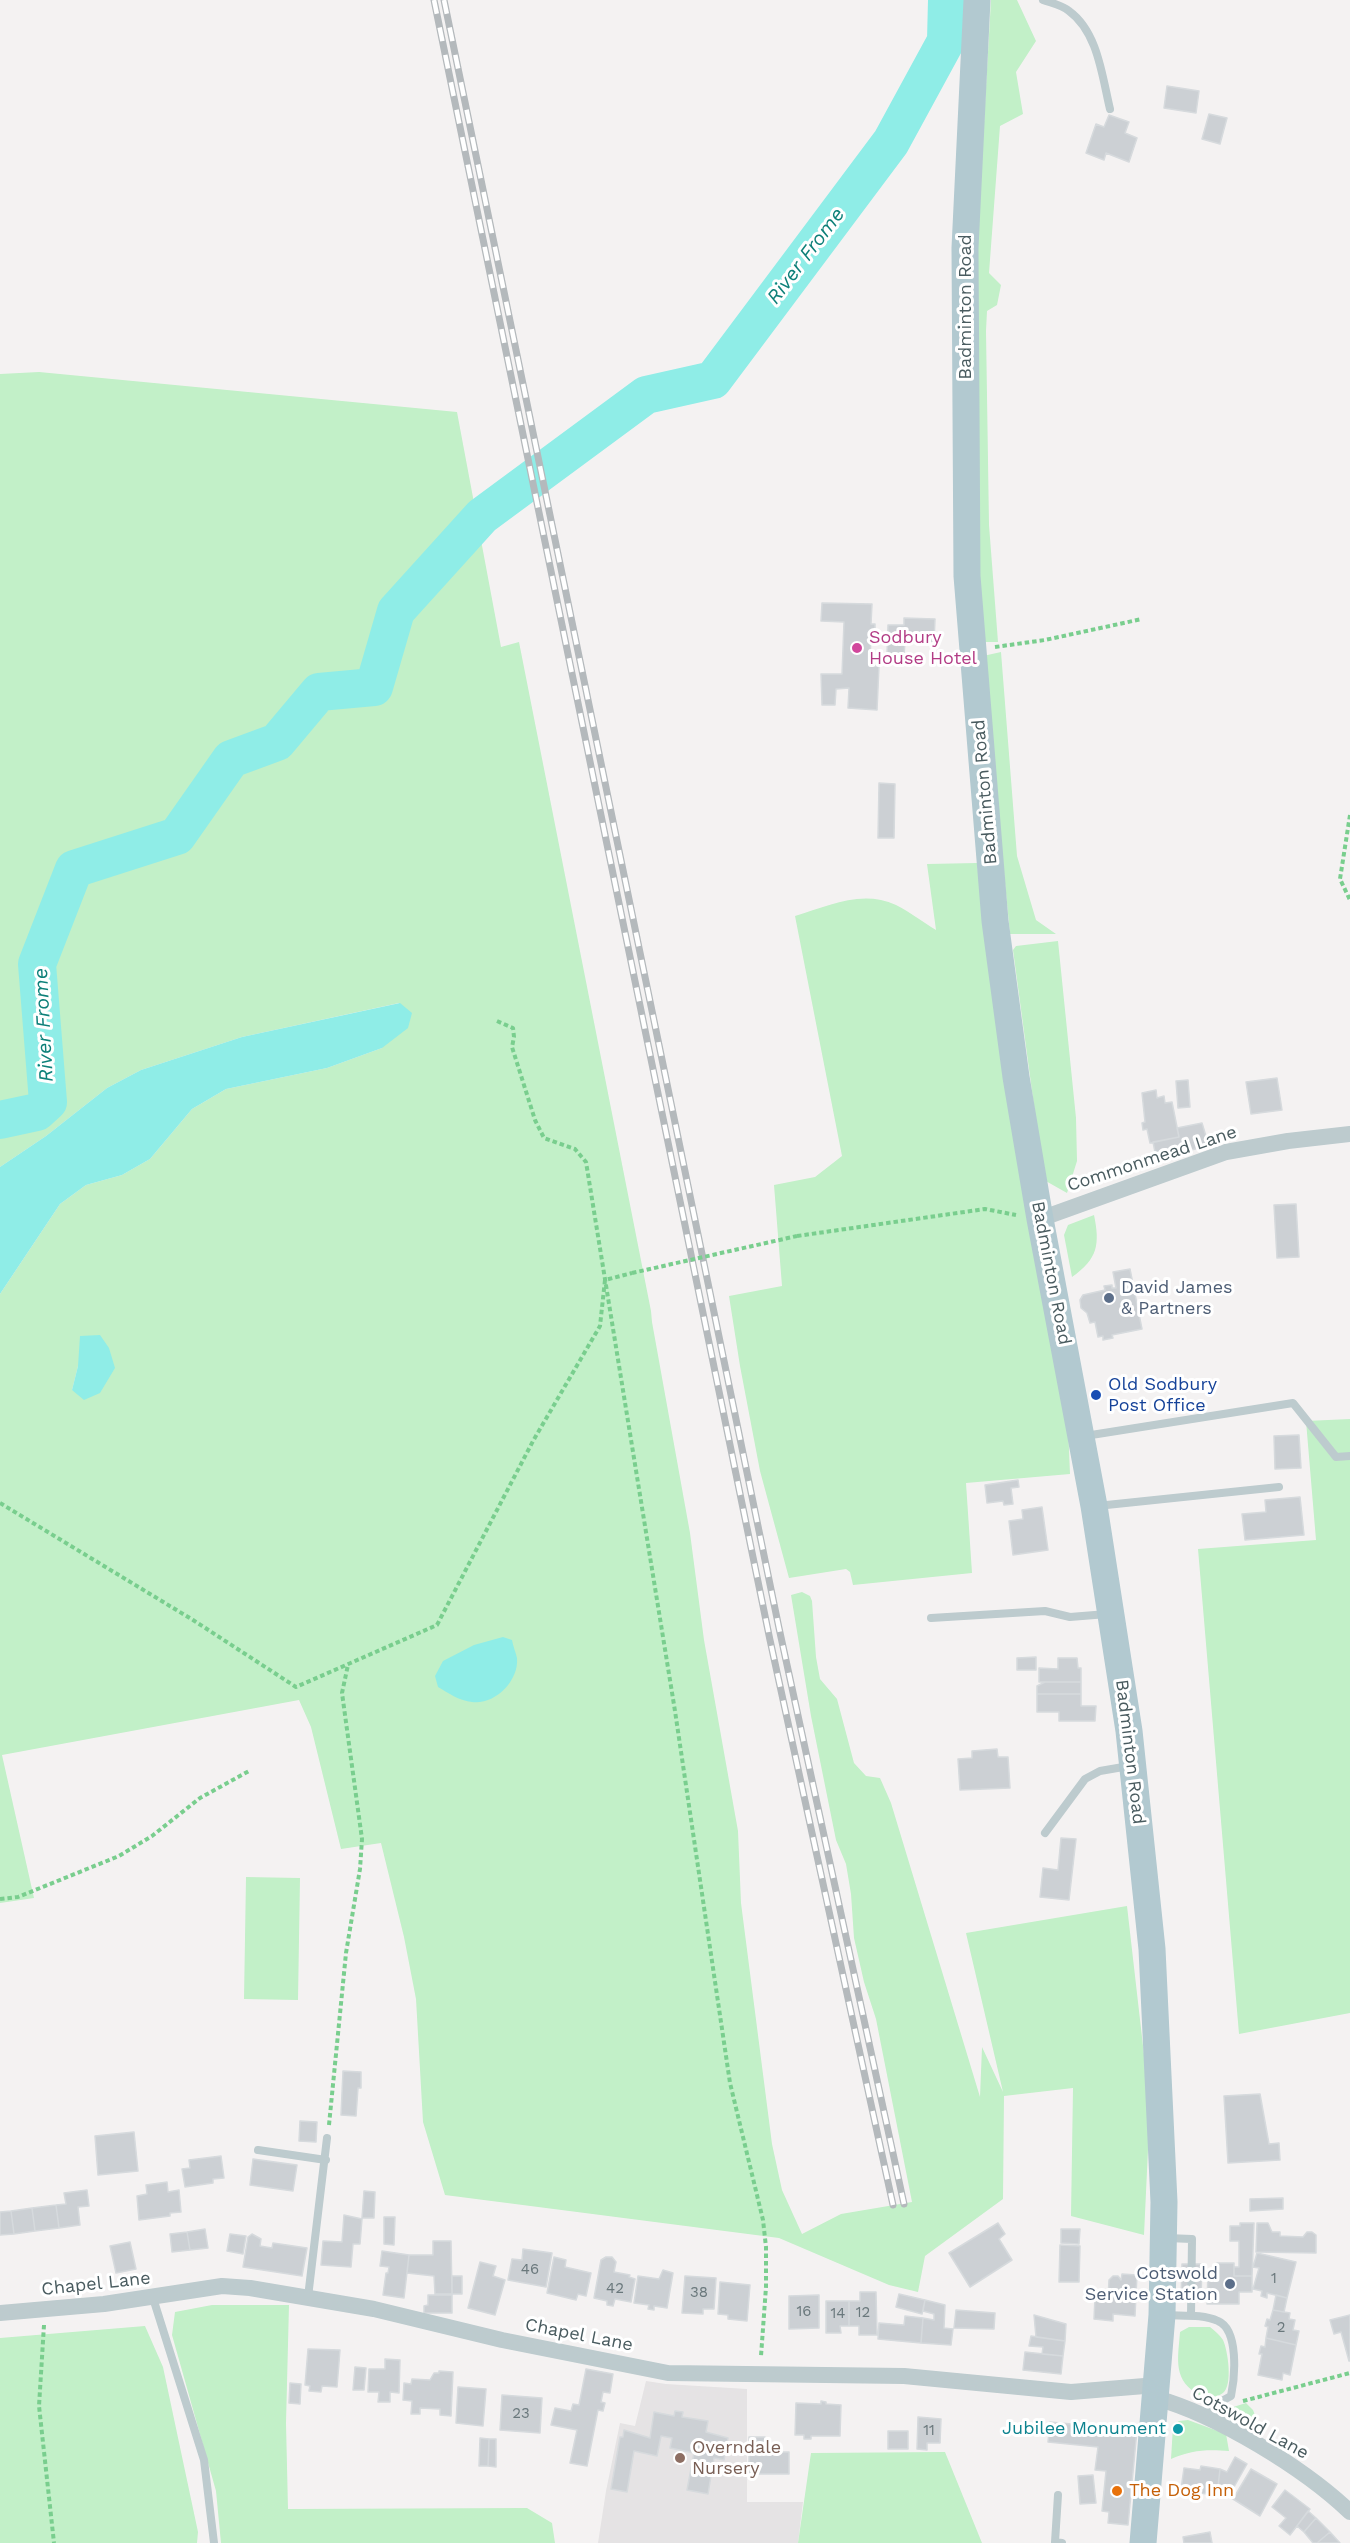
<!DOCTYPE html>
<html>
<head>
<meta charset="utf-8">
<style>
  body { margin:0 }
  canvas { display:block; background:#f4f2f2 }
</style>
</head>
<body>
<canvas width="1350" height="2543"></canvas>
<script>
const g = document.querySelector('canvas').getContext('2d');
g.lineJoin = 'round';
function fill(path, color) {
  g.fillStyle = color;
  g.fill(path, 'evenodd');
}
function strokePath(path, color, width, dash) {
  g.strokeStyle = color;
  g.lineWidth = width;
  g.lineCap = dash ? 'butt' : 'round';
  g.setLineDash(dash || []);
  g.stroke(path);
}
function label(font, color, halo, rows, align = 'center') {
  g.font = font + ' "Work Sans",sans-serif';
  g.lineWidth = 6;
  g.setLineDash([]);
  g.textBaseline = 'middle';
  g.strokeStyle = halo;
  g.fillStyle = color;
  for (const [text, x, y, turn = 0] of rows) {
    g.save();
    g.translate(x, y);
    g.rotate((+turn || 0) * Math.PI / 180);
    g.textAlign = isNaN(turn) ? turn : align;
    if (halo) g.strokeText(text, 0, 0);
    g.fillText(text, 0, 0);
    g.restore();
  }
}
fill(new Path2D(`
  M646,2381L666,2384L747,2389V2502H803L798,2543H598L606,2491L620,2423L635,2426Z`), '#e5e3e4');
fill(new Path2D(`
  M991,0H1017L1036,41L1016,72L1023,114L1000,126L989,273L1001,285L997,305L987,311L986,331L989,525L998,642H982L976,526L977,244Z
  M39,372L457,412L501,647L519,642L651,1311L652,1322L690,1533L704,1640L738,1831L741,1903L772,2144L782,2190L802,2234L841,2214L912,2202L876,2019L864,1982L854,1938L851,1894L846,1864L836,1840L811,1716L791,1595L802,1592L810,1596L812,1601L816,1657L820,1679L837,1699L854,1763L866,1776L880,1778L891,1803L980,2097L982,2047L1003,2092L966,1933L1127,1906L1150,2107L1144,2235L1071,2216L1073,2088L1004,2096L1003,2199L925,2256L918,2292L889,2285L779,2238L445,2195L423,2122L416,1999L404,1937L381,1843L341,1849L311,1727L299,1700L2,1755L34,1898L0,1903V1294L60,1204L86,1185L122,1175L150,1159L192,1109L226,1089L327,1068L382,1048L399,1003L242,1037L141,1070L107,1088L46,1136L0,1167V374ZM78,1366L100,1393L72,1390Z
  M1001,652L1017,856L1036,920L1056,934H1010L983,656Z
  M977,863L991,987L1068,1425L1070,1474L966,1483L972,1573L853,1585L850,1572L846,1569L789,1578L760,1471L740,1366L729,1296L782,1286L774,1185L815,1177L842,1156L795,916C828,906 862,889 896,905C910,912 923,922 936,930L927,864Z
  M1058,941L1076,1118L1077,1161L1067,1193L1044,1180L1013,950L1016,946Z
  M1094,1215C1100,1244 1098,1259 1072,1277L1064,1235L1068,1225Z
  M1350,1419V2013L1239,2034L1198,1549L1316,1540L1306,1421Z
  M246,1877L300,1878L298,2000L244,1999Z
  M212,2305H289L286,2423L288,2509L527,2508L552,2523L555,2543H221L216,2491L172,2335L175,2312Z
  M145,2326L163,2367L198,2532L197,2543H0V2338Z
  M1189,2327H1210C1215,2331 1220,2335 1223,2340C1228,2351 1233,2385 1223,2393C1216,2398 1208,2399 1201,2396C1172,2381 1178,2359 1180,2332Z
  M1246,2403L1253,2410L1261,2430L1227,2409Z
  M1188,2420L1226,2434L1229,2451C1207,2449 1191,2450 1171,2459L1173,2426L1179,2421Z
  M945,2452L982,2543H798L811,2453Z`), '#c2f0c8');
fill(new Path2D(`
  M400,1003L412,1013L408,1028L382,1048L327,1068L226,1089L192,1109L150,1159L122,1175L86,1185L60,1204L0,1294V1167L46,1136L107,1088L141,1070L242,1037Z
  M100,1335L109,1348L115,1368L100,1393L84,1400L72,1390L78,1366L80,1336Z
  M503,1637L512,1640C513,1646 516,1653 517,1658C519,1681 495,1705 472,1702C460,1701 448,1693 438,1687L435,1676L443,1661L474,1645Z`), '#8fede7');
strokePath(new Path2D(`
  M0,1120L37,1112L48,1102L37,964L74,869L177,836L231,759L277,742L319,692L374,687L396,611L482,516L646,395L713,380L891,142L946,41L947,0`), '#8fede7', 38);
const building = new Path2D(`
  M1167,86L1199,91L1196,113L1164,108Z
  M1209,114L1227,118L1220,144L1202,139Z
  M1109,115L1129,122L1125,133L1137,138L1129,162L1106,153L1104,160L1086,153L1096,124L1104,127Z
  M822,603L872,604L871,624H875V631L871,630L870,666H879L877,710L848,708L849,688L836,689L835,705H822L821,674H842L844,622L821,621Z
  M904,618L935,619L934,643L905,642L904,656L887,655L888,625H904Z
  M879,783L895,784L894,838H878Z
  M1277,1078L1282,1110L1251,1114L1246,1082Z
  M1188,1080L1190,1107L1178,1108L1176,1081Z
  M1156,1090L1157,1098L1164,1096L1165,1103L1172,1102L1179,1137L1150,1143L1147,1129L1143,1130L1142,1123L1145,1122L1142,1093Z
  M1202,1123L1209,1146L1173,1154L1174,1158L1157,1162L1153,1142L1179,1137L1177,1128Z
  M1296,1204L1299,1257L1277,1258L1274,1205Z
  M1130,1269L1142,1329L1112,1335L1113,1338L1103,1340V1336L1098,1337L1095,1322L1090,1323L1087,1313L1081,1308L1080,1300L1083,1295L1105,1290L1104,1286L1112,1285V1288H1116L1113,1272Z
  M1299,1435L1301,1468L1275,1469L1274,1436Z
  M1018,1480L1019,1487L1011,1488L1013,1504L1004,1505L1003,1501L987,1503L985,1485Z
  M1300,1497L1304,1535L1245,1540L1242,1514L1266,1512L1265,1500Z
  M1042,1507L1048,1550L1013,1555L1009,1521L1023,1519L1022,1510Z
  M1036,1657V1670H1017V1658Z
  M1058,1658H1077L1078,1668H1081V1682H1039V1668L1058,1669Z
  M1045,1682H1081V1694H1037V1686Z
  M1037,1694H1081V1706H1096L1095,1721H1059V1712H1037Z
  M997,1749L998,1757H1008L1010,1788L960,1790L958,1759L972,1758V1751Z
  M1061,1838L1076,1839L1069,1900L1040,1897L1043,1868L1058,1870Z
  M343,2071L361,2072V2088H358L356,2116L341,2115Z
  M1260,2094L1269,2144L1279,2143L1280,2160L1228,2163L1224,2096Z
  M300,2121L317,2122L316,2142L299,2141Z
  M134,2132L138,2171L98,2175L95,2136Z
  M221,2156L224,2178L213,2179V2183L185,2187L182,2169L190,2168L189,2160Z
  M253,2159L297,2165L293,2191L250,2185Z
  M167,2182L168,2192L179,2190L181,2212L170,2213V2216L139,2220L137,2196L147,2194L146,2185Z
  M87,2190L89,2206L78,2207L80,2225L59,2228L56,2205L66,2204L64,2193Z
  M364,2191L375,2192L374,2218H362Z
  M1283,2198V2209L1250,2211V2199Z
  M56,2205L59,2228L35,2231L32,2208Z
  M32,2208L35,2231L14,2234L11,2211Z
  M11,2211L14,2234L0,2235V2212Z
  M344,2215L362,2219L360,2244H353L351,2267L321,2265L323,2241L342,2242Z
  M384,2217H395L394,2245L384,2244Z
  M998,2223L1005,2234L999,2239L1012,2260L970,2287L949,2253Z
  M1240,2223H1254L1252,2276H1234V2267H1239V2241H1230V2226H1240Z
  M1257,2223H1268L1272,2232H1280V2236L1303,2237L1307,2232H1312L1316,2235V2253L1256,2252Z
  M205,2229L208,2248L190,2250L187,2232Z
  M1061,2229H1080L1079,2244L1061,2243Z
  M187,2232L190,2250L172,2252L170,2234Z
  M230,2234L246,2236L243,2254L227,2251Z
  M252,2234L261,2239L260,2246L272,2248L273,2243L307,2248L302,2276L243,2267L248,2237Z
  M433,2241H451L452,2294H435L434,2276L407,2273L409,2255H433Z
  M130,2242L136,2269L116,2273L110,2246Z
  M1060,2245L1080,2246L1079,2282H1059Z
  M523,2249L552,2253L546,2287L508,2280L512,2259L522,2260Z
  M382,2251L409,2255L404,2298L383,2295L386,2273H388L389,2267L380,2266Z
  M1257,2253L1296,2262L1287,2298L1267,2293V2298L1261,2296L1262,2291L1253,2289L1259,2268L1253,2267Z
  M554,2257L566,2260L565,2267L591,2273L586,2296L578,2294L576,2300L547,2293Z
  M606,2257H612L616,2262L614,2272L630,2275L629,2277L635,2279L631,2302L615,2299L613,2306L607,2305V2301L594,2298L601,2260Z
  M480,2262L496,2266L493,2276L505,2280L495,2315L468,2308Z
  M1217,2263H1234V2276H1252V2292H1239V2304H1207L1208,2270H1217Z
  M1182,2264H1202L1201,2300L1181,2299Z
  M663,2270L673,2273L667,2308L654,2306V2310L648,2309L649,2305L634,2303L638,2276L659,2279Z
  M1122,2274L1137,2275L1135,2316L1113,2314V2321L1094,2319L1095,2297H1108L1109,2280L1113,2276H1118L1121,2280Z
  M452,2276H462V2294H452Z
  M685,2276L716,2278L714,2309H703V2314L682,2313Z
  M720,2282L750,2285L747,2321L728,2319V2315L718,2314Z
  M860,2292H876L877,2335H859V2326H849V2301H860Z
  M899,2294L925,2300L922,2314L896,2307Z
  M428,2295H452V2313H424V2306L428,2305Z
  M819,2295V2328L789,2329V2296Z
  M1276,2295L1287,2298L1284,2312L1273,2310Z
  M925,2300L945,2305L944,2328L953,2329L951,2345L921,2343L923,2318L934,2320V2314L923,2311Z
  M826,2301H849V2326H840L841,2333H826Z
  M956,2310L995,2313L994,2329L954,2328Z
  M1273,2310L1290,2313L1289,2319L1295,2320L1293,2330L1299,2331L1296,2345L1266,2338L1268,2327L1265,2326L1267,2319L1270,2320Z
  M1034,2315L1066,2324L1065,2341L1036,2337Z
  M1350,2315V2361H1349L1341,2332L1334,2334L1330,2320Z
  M905,2316L923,2318L921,2343L878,2339L879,2323L904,2325Z
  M1031,2336L1065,2341L1063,2356L1042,2354L1043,2347L1029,2346Z
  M1266,2338L1296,2345L1290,2375L1283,2373L1282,2380L1258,2375L1262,2354H1259L1261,2346L1265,2347Z
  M308,2349L340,2350L337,2387L322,2386L321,2392L309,2391L310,2386L305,2385Z
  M1025,2352L1063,2356L1061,2374L1023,2370Z
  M385,2359L400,2360L399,2393L390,2392V2402H378L379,2392H368L369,2369H385Z
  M355,2367L366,2368L364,2390H353Z
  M586,2369L613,2374L610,2393L603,2392L601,2402L605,2403L603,2411L598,2410L587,2466L570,2463L577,2430L551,2425L555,2408L571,2411L573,2404L579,2405Z
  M439,2371L453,2372L451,2416L440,2415V2409L420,2408V2414H411L412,2401L403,2400L404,2383L411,2384L412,2379L430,2380L434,2373H439Z
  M290,2383L301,2384L300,2404L289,2403Z
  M458,2387L486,2389L483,2426L456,2423Z
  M502,2395L542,2398L540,2433L500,2430Z
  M821,2401L826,2402V2404L841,2405L840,2436H811V2439H804V2435H795L796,2403L821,2404Z
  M675,2411L683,2412L682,2417L708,2421L706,2432L728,2438L724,2460L714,2458L708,2494L687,2490L694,2453L670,2448L672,2438L661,2436L657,2456L634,2451L627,2492L611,2489L620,2437H623L624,2430L650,2438L654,2412L674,2416Z
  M918,2417L941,2419L940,2443H927V2450L917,2449Z
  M1050,2422L1137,2430L1128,2525L1108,2523L1109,2512L1102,2511L1106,2471L1095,2470L1098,2447L1048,2442Z
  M888,2431H908V2449H888Z
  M749,2437H765V2452H789V2474H749Z
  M480,2438L489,2439L488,2466H479Z
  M489,2439H496V2467L488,2466Z
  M1235,2457L1247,2464L1230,2494L1218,2487L1220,2469L1227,2472Z
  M1201,2466L1220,2469L1218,2487L1215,2486L1214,2495L1200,2493V2498L1192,2497L1193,2491L1181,2489L1184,2468L1200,2470Z
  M1251,2469L1277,2484L1260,2516L1233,2499Z
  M1093,2475L1096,2503L1080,2504L1078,2476Z
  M1285,2490L1310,2509L1290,2535L1279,2526L1286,2518L1272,2507Z
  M1308,2511L1316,2518L1304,2532L1297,2526Z
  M1316,2518L1330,2532L1317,2543H1313L1304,2532Z
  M1210,2532L1212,2543H1184L1183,2537Z
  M1330,2532L1340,2543H1317Z`);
fill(building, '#ccd0d4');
strokePath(building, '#d6dadd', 1.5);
strokePath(new Path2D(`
  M995,647L1045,640L1142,619
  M1350,815L1340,879L1350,900
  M497,1021L513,1028L514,1037L512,1047L535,1120L544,1138L575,1149L586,1162L675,1711L730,2083L763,2220L766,2247V2287L761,2356
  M797,1236L985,1209L1016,1215
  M0,1503L193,1620L296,1687L437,1625L533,1441L600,1326L605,1280L632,1273
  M0,1899L18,1897L119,1856L152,1836L200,1798L249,1771
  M329,2125L346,1953L360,1869L362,1839L342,1693L348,1665
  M44,2325L39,2406L54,2543
  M1243,2401L1350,2373`), '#79ce8e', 4, [4.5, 3]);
strokePath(new Path2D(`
  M1043,0C1051,3 1062,5 1069,11C1098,32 1102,76 1110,109
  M1085,1436L1293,1403L1336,1457L1350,1456
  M1097,1506L1279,1487
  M931,1618L1045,1611L1070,1617L1107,1614
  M1045,1833L1085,1779L1100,1771L1129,1766
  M258,2150L326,2160
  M1167,2238L1192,2239L1191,2316
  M308,2297L327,2138
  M153,2298L204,2460L214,2543
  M1166,2315C1182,2316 1203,2314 1218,2321C1239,2330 1235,2377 1231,2396L1200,2413
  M1058,2495L1055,2542L1062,2543`), '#bdcbce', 8);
strokePath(new Path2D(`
  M1040,1219L1226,1152L1288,1141L1350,1134
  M0,2313L104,2304L222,2286L250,2288L374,2309L502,2340L668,2373L904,2376L1071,2392L1157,2385
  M1156,2398C1217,2415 1304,2468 1350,2512`), '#bdcbce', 16);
strokePath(new Path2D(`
  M977,0L965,248L967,576L995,921L1016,1077L1040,1219L1094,1506L1129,1731L1152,1949L1164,2202L1162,2315L1143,2543`), '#b2c9d0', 27);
const rail = new Path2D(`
  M434,0L770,1640L893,2205
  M444,0L779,1628L904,2204`);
strokePath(rail, '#b4b9bc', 7);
strokePath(rail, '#fff', 4.5, [14]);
strokePath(new Path2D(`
  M632,1273L797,1236`), '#79ce8e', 4, [4.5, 3]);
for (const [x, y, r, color] of [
  [857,648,6,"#d1479c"],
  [1109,1298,6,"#5c6f8a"],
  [1096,1395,6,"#1a4fb4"],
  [1230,2284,6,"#5c6f8a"],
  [1178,2429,6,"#0f9aa8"],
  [680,2458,6,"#8d6e63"],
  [1117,2491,6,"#e8710a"]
]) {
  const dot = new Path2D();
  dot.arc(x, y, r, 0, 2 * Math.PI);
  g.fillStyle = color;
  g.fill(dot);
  strokePath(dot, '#fff', 2);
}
label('15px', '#6a787c', null, [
  ["46",530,2270],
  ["1",1274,2279],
  ["42",615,2289],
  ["38",699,2293],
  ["16",804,2312],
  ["12",863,2313],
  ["14",838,2314],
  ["2",1281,2328],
  ["23",521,2414],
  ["11",929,2431]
]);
label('18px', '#495b5f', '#fff', [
  ["Badminton Road",966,307,-90],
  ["Badminton Road",985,792,-95],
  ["Commonmead Lane",1152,1159,-18],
  ["Badminton Road",1051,1273,79],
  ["Badminton Road",1130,1752,83],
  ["Chapel Lane",96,2284,-6],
  ["Chapel Lane",579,2335,11],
  ["Cotswold Lane",1250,2423,29]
]);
label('18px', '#b23c85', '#fff', [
  ["Sodbury",869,638],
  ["House Hotel",869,659]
], 'left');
label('18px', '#4e5e75', '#fff', [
  ["David James",1121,1288],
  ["& Partners",1121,1309],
  ["Cotswold",1218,2274,"right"],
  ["Service Station",1218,2295,"right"]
], 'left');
label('18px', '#164399', '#fff', [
  ["Old Sodbury",1108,1385],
  ["Post Office",1108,1406]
], 'left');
label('18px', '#0d838f', '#fff', [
  ["Jubilee Monument",1166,2429]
], 'right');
label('18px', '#785e54', '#fff', [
  ["Overndale",692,2448],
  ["Nursery",692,2469]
], 'left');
label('18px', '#c56008', '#fff', [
  ["The Dog Inn",1129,2491]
], 'left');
label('italic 20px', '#0e8079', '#fff', [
  ["River Frome",806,256,-53],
  ["River Frome",44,1025,-93]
]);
</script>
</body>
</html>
